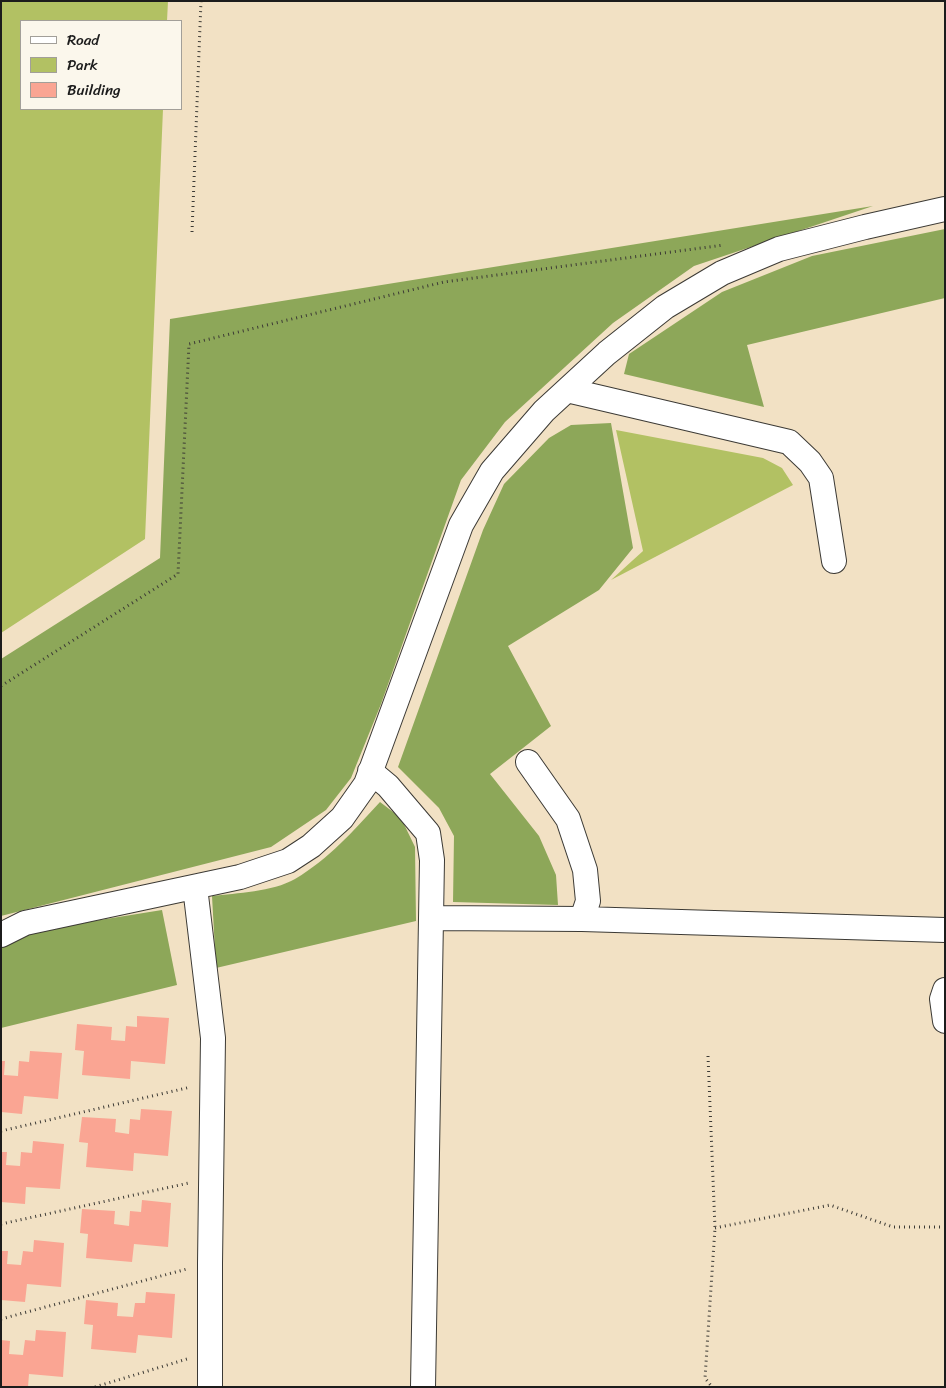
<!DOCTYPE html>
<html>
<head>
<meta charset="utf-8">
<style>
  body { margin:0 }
  #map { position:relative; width:946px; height:1388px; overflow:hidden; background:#f2e1c4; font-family:Sriracha,sans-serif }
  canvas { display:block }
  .frame { position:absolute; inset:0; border:2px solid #1c1c1c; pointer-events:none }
  .legend { position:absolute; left:20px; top:20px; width:162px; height:90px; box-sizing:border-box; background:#fbf7ec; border:1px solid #a29f99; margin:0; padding:6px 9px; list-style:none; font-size:15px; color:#1c1c1c }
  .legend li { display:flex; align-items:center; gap:10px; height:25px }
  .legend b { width:25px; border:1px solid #a29f99 }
</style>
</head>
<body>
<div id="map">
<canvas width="946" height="1388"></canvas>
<div class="frame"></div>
<ul class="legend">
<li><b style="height:6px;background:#fff"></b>Road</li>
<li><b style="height:14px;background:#b2c163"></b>Park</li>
<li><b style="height:14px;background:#faa593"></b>Building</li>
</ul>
</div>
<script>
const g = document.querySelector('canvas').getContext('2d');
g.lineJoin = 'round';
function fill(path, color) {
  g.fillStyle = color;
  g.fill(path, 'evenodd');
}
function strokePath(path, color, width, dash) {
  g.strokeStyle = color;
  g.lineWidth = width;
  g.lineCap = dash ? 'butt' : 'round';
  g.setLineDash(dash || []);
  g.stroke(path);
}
fill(new Path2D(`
  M1,1H168L167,21H21V109H163L145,539L1,633Z
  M616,430L763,458L782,468L793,485L611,580L643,551Z`), '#b2c163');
fill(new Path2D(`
  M873,206L694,266L613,323L505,422L461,480L381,704L351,778L326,810L271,847L1,916V659L160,558L170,319Z
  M945,229V298L747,345L764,407L624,374L629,354L722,292L812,256Z
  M611,423L633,548L599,590L508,646L551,726L490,774L539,836L556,875L558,905L453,902L454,836L439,808L398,767L483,530L504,484L549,438L571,425Z
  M380,802L401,818L415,847L416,921L216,968L212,896C237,893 272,892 295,879C329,859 354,830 380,802Z
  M162,910L177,985L1,1028V946L19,933Z`), '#8da759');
fill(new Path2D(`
  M137,1016L169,1018L165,1064L131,1061L130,1079L82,1075L84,1051L75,1050L77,1024L112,1027L111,1040L125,1041L126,1026L137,1027Z
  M30,1051L62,1053L58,1099L24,1096L22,1114L1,1112V1061H5L4,1075L18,1076L19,1061L29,1062Z
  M141,1109L172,1111L168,1156L134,1153L133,1171L86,1167L88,1143L79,1142L82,1117L116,1119L115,1132L129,1134L130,1119L140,1120Z
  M33,1141L64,1144L60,1189L26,1187L25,1204L1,1202V1152H7L6,1165L20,1166L21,1152L32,1153Z
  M142,1200L171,1203L168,1247L134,1244L132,1262L86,1258L88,1234L80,1233L82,1209L115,1211L114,1224L129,1226L130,1211L141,1212Z
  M34,1240L64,1243L61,1287L27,1284L25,1302L1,1300V1251H8L7,1264L21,1265L23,1251L33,1252Z
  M146,1292L175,1294L172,1338L138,1335L136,1353L91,1349L93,1325L84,1324L86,1300L118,1303L117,1316L133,1317L135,1303H145Z
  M36,1330L66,1332L63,1377L29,1374L28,1387H1V1340L10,1341L9,1354L23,1355L25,1340L35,1341Z`), '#faa593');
const minor = new Path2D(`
  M567,390L789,442L810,462L821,478L834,561
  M370,771L388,786L428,833L432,860L423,1387
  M195,887L213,1038L210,1263V1387
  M431,918L582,919L588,901L585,870L568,819L528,762
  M582,919L945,930
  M1,935L25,923L240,877L288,861L311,846L342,818L366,784L461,525L492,471L544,411L607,353L665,307L722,273L779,249L865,227L945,209
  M945,990L942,999L945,1021`);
strokePath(minor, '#3c3a35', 26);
strokePath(new Path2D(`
  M192,232L201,1
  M1,686L178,574L189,344L444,282L724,245
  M708,1056L715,1228L705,1378L712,1387
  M1,1131L191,1087
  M1,1224L189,1183
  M715,1228L830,1205L893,1227H945
  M1,1319L187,1269
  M95,1387L187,1359`), '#3c3a35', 3, [1, 4]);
strokePath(minor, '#fff', 24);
</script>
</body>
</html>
